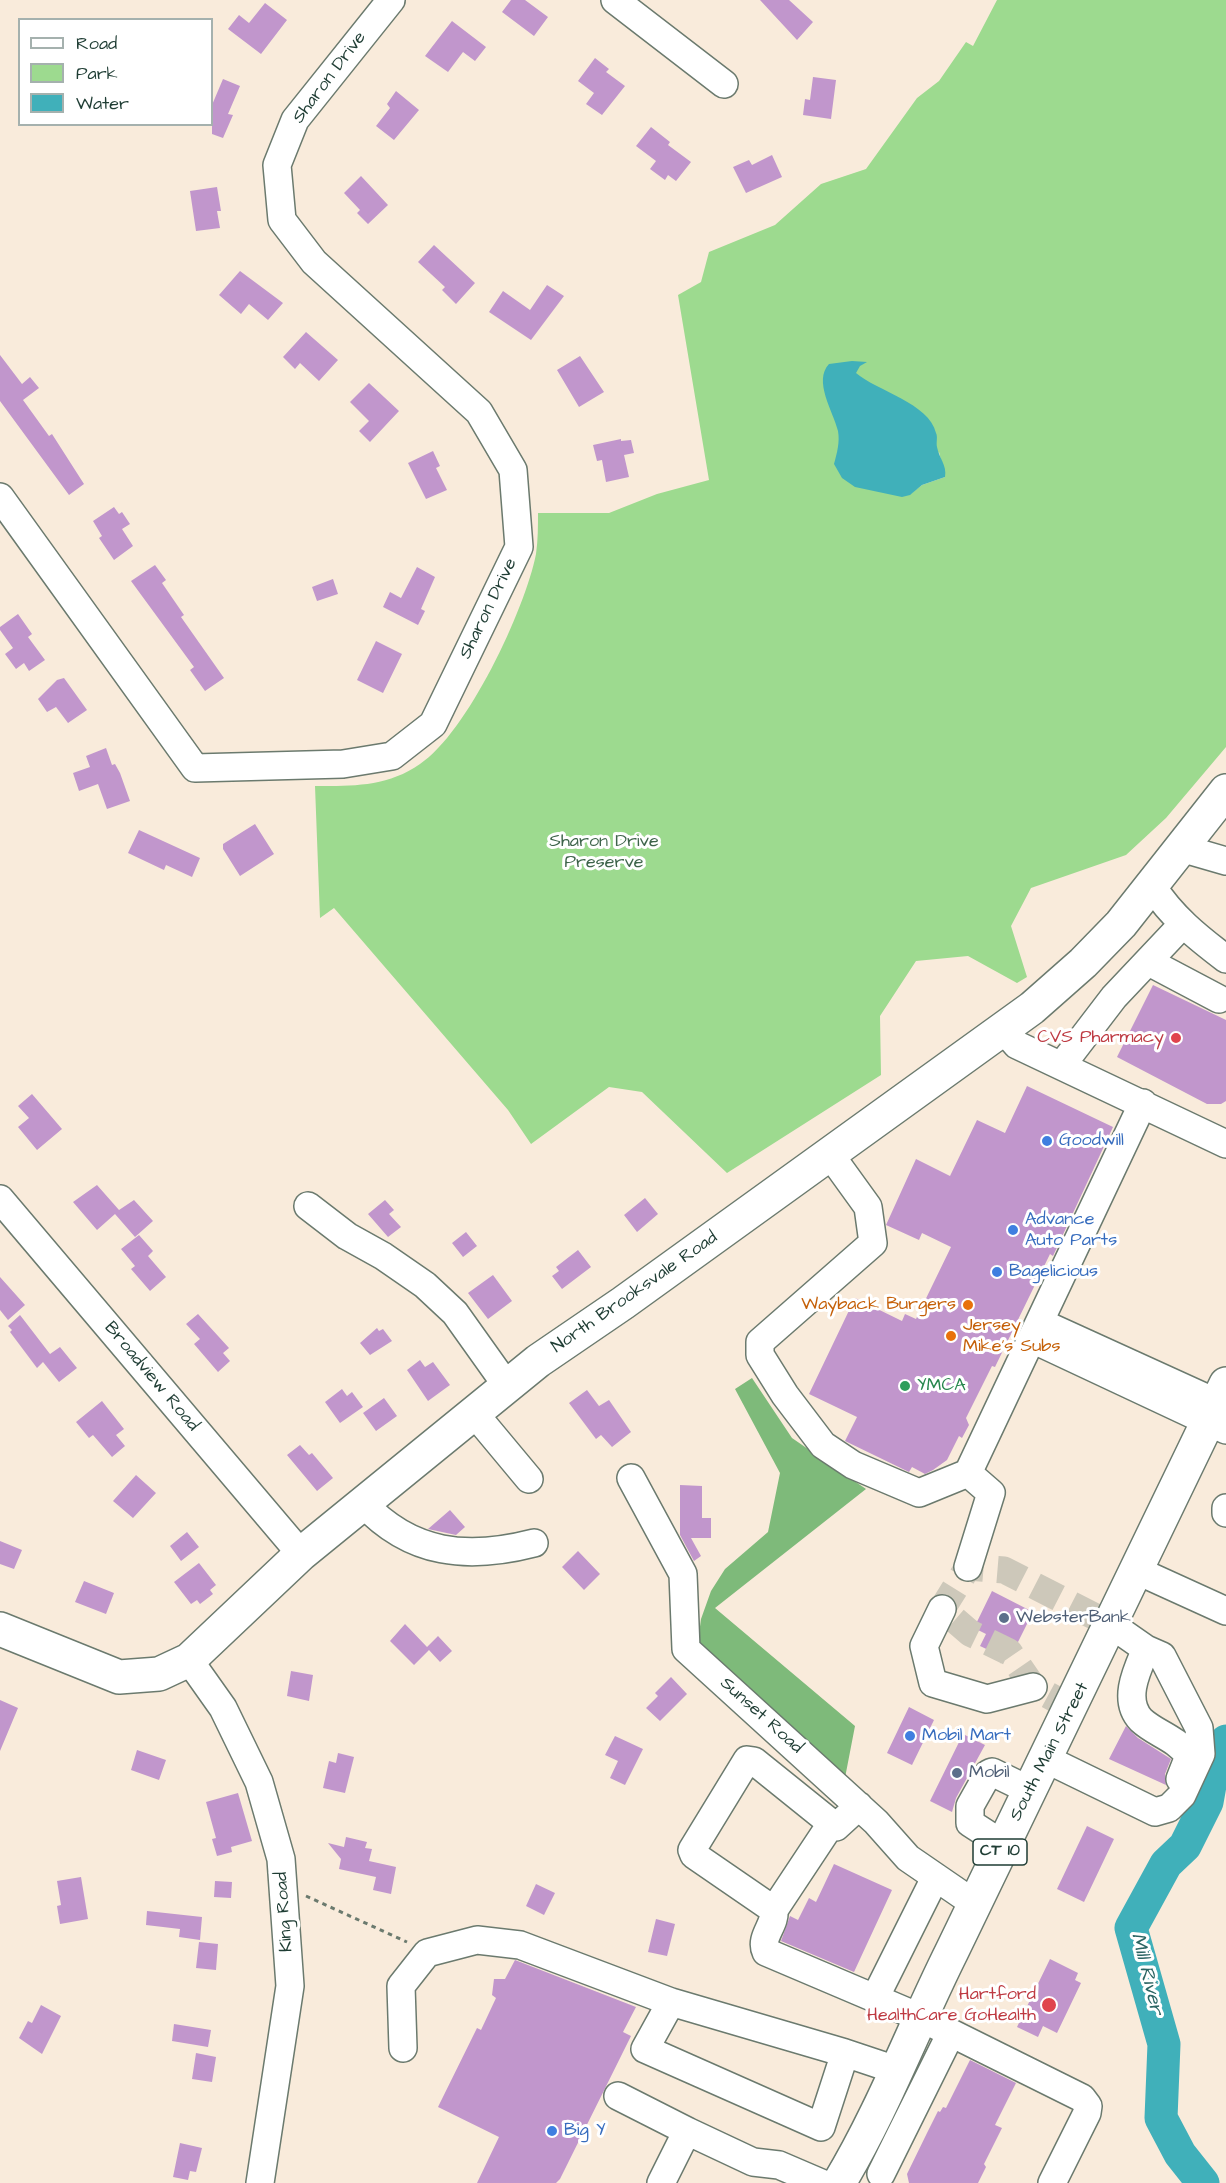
<!DOCTYPE html>
<html>
<head>
<meta charset="utf-8">
<style>
  body { margin:0 }
  #map { position:relative; width:1226px; height:2183px; overflow:hidden; background:#f9ebdb; font-family:"Architects Daughter",sans-serif }
  canvas { display:block }
  .legend { position:absolute; left:18px; top:18px; width:195px; height:108px; box-sizing:border-box; background:#fff; border:2px solid #a5b1ae; margin:0; padding:8px 10px; list-style:none; font-size:18px; color:#1f3d34 }
  .legend li { display:flex; align-items:center; gap:12px; height:30px }
  .legend b { width:30px; border:2px solid #a5b1ae }
</style>
</head>
<body>
<div id="map">
<canvas width="1226" height="2183"></canvas>
<ul class="legend">
<li><b style="height:8px;background:#fff"></b>Road</li>
<li><b style="height:16px;background:#9dda8f"></b>Park</li>
<li><b style="height:16px;background:#40b0ba"></b>Water</li>
</ul>
</div>
<script>
const g = document.querySelector('canvas').getContext('2d');
g.lineJoin = 'round';
function fill(path, color) {
  g.fillStyle = color;
  g.fill(path, 'evenodd');
}
function strokePath(path, color, width, dash) {
  g.strokeStyle = color;
  g.lineWidth = width;
  g.lineCap = dash ? 'butt' : 'round';
  g.setLineDash(dash || []);
  g.stroke(path);
}
function label(font, color, halo, rows, align = 'center') {
  g.font = font + ' "Architects Daughter",sans-serif';
  g.lineWidth = 6;
  g.setLineDash([]);
  g.textBaseline = 'middle';
  g.strokeStyle = halo;
  g.fillStyle = color;
  for (const [text, x, y, turn = 0] of rows) {
    g.save();
    g.translate(x, y);
    g.rotate((+turn || 0) * Math.PI / 180);
    g.textAlign = isNaN(turn) ? turn : align;
    if (halo) g.strokeText(text, 0, 0);
    g.fillText(text, 0, 0);
    g.restore();
  }
}
fill(new Path2D(`
  M997,0H1226V747L1166,818L1126,855L1031,888L1011,926L1027,977L1017,983L968,956L916,961L880,1016L881,1075L727,1173L642,1092L609,1087L531,1144L508,1110L334,908L320,918L315,786C353,786 387,787 420,764C467,733 525,610 536,554C538,540 538,526 538,513H609L657,494L709,480L678,295L701,282L709,252L775,225L821,184L866,169L917,98L939,81L966,42L973,46ZM939,452L945,477L922,485L909,495Z`), '#9dda8f');
fill(new Path2D(`
  M752,1378L792,1438L866,1489L715,1608L855,1726L844,1783L697,1649L701,1619L711,1591L725,1569L768,1532L780,1473L735,1389Z`), '#7eba7a');
fill(new Path2D(`
  M852,361L867,362L860,366L856,373C877,391 929,403 936,433C938,437 936,442 937,447C939,458 947,465 945,477L922,485L910,495L902,497L855,487L842,478L834,464C837,453 840,442 838,431C833,411 813,381 829,364Z`), '#40b0ba');
strokePath(new Path2D(`
  M1203,2183L1180,2154L1161,2118L1164,2044L1131,1928L1166,1864L1185,1846L1207,1802L1214,1763L1226,1741`), '#40b0ba', 33);
fill(new Path2D(`
  M511,0H525L548,17L534,36L502,12Z
  M760,0H789L813,22L797,40Z
  M265,3L287,20L261,54L228,29L239,15L249,23Z
  M452,21L486,47L475,61L463,52L448,72L425,56Z
  M595,58L609,69L606,72L625,86L602,115L586,104L594,93L578,81Z
  M813,77L836,80L831,119L803,115L805,99L810,100Z
  M223,79L240,86L228,114L233,115L223,138L212,134V105Z
  M396,91L419,110L394,140L376,126L390,108L387,104Z
  M651,127L670,142L668,145L691,162L676,181L668,175L665,180L650,169L656,161L636,146Z
  M772,155L782,177L746,193L733,167L749,160L752,165Z
  M361,176L388,205L368,224L357,213L360,210L344,193Z
  M217,187L221,211H217L220,228L196,231L190,191Z
  M434,245L475,283L456,304L442,290L445,287L418,262Z
  M240,271L283,303L268,320L249,304L241,314L219,295Z
  M547,285L564,296L531,340L489,312L503,291L530,310Z
  M306,332L338,360L319,381L300,363L295,369L283,357Z
  M0,355L22,384L30,377L39,388L23,400L49,436L52,434L84,484L69,495L0,401Z
  M580,356L604,392L579,407L557,370Z
  M369,383L399,411L370,442L359,431L369,421L350,402Z
  M621,439V441L631,440L634,453L624,455L629,477L606,482L602,460L597,461L593,445Z
  M433,451L440,466L436,468L447,490L426,499L408,463Z
  M114,507L119,514L122,512L130,524L122,529L133,546L114,560L99,538L102,536L93,521Z
  M155,565L166,580L162,583L184,615L181,617L224,678L205,691L190,670L194,667L131,581Z
  M417,567L435,577L421,609L425,611L418,625L383,607L390,592L401,598Z
  M333,579L338,594L317,601L312,587Z
  M18,614L32,634L28,637L45,660L29,671L24,663L16,669L5,654L13,648L0,630V627Z
  M376,641L402,654L383,693L357,680Z
  M64,678L87,710L68,723L56,707L47,712L38,699L57,680Z
  M106,748L112,765L115,764L120,773L130,801L107,809L98,784L79,791L73,773L90,767L86,756Z
  M255,824L274,854L240,876L223,849V844Z
  M139,830L200,858L192,877L166,865L164,870L128,853Z
  M1153,985L1226,1020V1101L1221,1104H1207L1117,1057Z
  M1027,1086L1113,1127L1053,1256L1050,1254L995,1367L992,1366L966,1418L969,1425L962,1438L959,1436L947,1460L933,1470L925,1474L912,1467L909,1472L845,1441L857,1417L809,1394L855,1298L902,1321L905,1314L916,1319L951,1247L922,1233L919,1240L886,1225L916,1159L950,1176L977,1120L1005,1133Z
  M32,1094L62,1129L37,1150L18,1127L29,1118L18,1106Z
  M97,1185L119,1210L134,1200L153,1221L135,1237L115,1214L97,1230L73,1202Z
  M645,1198L658,1214L637,1232L624,1215Z
  M385,1200L394,1210L389,1214L401,1227L388,1237L368,1214Z
  M466,1232L477,1246L463,1257L452,1243Z
  M139,1235L153,1251L148,1256L166,1277L150,1291L131,1269L135,1266L121,1249Z
  M578,1250L591,1267L562,1289L552,1276L559,1271L556,1267Z
  M493,1275L512,1301L488,1319L468,1293Z
  M0,1277L25,1305L8,1320L0,1310Z
  M198,1314L229,1348L223,1353L230,1361L218,1372L194,1344L200,1339L186,1324Z
  M20,1315L50,1354L60,1347L77,1368L59,1382L43,1362L37,1368L10,1332L12,1330L8,1326Z
  M377,1328L379,1331L383,1329L392,1341L370,1355L360,1343Z
  M420,1360L425,1367L433,1362L450,1385L428,1401L407,1370Z
  M342,1389L347,1396L352,1392L363,1407L340,1423L325,1402Z
  M587,1390L599,1406L609,1400L631,1432L612,1447L601,1435L596,1439L569,1403Z
  M384,1398L397,1416L376,1431L363,1413Z
  M102,1401L124,1429L116,1435L125,1446L112,1457L93,1435L89,1438L76,1422Z
  M300,1445L309,1455L312,1453L333,1478L317,1491L287,1455Z
  M136,1475L156,1493L133,1518L113,1501Z
  M680,1485L702,1486V1518H711V1538H691L701,1556L694,1561L680,1535Z
  M450,1510L465,1527L456,1535L428,1529Z
  M187,1532L199,1547L181,1561L170,1546Z
  M0,1541L22,1550L14,1569L0,1564Z
  M578,1551L600,1574L584,1590L562,1567Z
  M199,1563L216,1585L210,1590L213,1594L200,1604L197,1600L191,1604L174,1582Z
  M84,1581L114,1593L106,1614L75,1602Z
  M992,1591L1033,1612L1015,1648L1005,1643L999,1655L980,1646L986,1634L974,1628Z
  M405,1624L427,1647L438,1636L452,1651L440,1662L429,1650L414,1665L390,1641Z
  M291,1671L313,1675L309,1701L287,1696Z
  M671,1677L687,1694L660,1721L646,1708L658,1696L655,1693Z
  M0,1700L18,1708L0,1751Z
  M909,1707L934,1720L912,1765L887,1753Z
  M1126,1726L1138,1738L1171,1759L1165,1774L1166,1785L1109,1759Z
  M963,1734L985,1745L956,1798L952,1812L930,1801Z
  M615,1736L643,1749L625,1785L610,1778L618,1761L605,1755Z
  M137,1750L166,1760L159,1780L131,1770Z
  M338,1753L354,1757L345,1793L323,1788L329,1761L336,1763Z
  M238,1793L252,1841L231,1847L232,1852L217,1856L212,1839L216,1838L206,1802Z
  M1087,1826L1114,1839L1084,1902L1057,1889Z
  M346,1837L367,1842L365,1848L372,1849L369,1861L396,1867L391,1894L373,1890L376,1877L339,1869L341,1859L328,1843L344,1847Z
  M834,1864L892,1890L854,1972L781,1941L790,1916L798,1920L809,1898L816,1902Z
  M81,1877L88,1919L60,1924L57,1906L61,1905L57,1881Z
  M215,1881L232,1882L231,1898L214,1897Z
  M536,1884L555,1893L544,1915L526,1906Z
  M147,1911L202,1917L200,1940L179,1937L180,1929L146,1925Z
  M656,1919L675,1924L667,1956L648,1952Z
  M199,1942L218,1944L216,1970L196,1968Z
  M1050,1959L1078,1973L1075,1980L1081,1983L1057,2033L1043,2026L1038,2037L1017,2027Z
  M515,1960L636,2007L623,2032L631,2036L560,2179L556,2183H477L499,2137L438,2107L477,2028L481,2030L496,1998L492,1995L494,1979H505Z
  M41,2005L61,2016L42,2054L19,2038L28,2021L32,2023Z
  M174,2024L211,2030L208,2047L172,2041Z
  M196,2053L216,2057L212,2082L192,2079Z
  M970,2060L1016,2083L995,2125L1002,2128L984,2164L986,2167L978,2183H909L907,2174L927,2133L938,2111L940,2112L943,2107L946,2108Z
  M180,2143L202,2148L196,2172L190,2171L188,2180L173,2177Z`), '#c196cc');
strokePath(new Path2D(`
  M1072,1708L1033,1687L1009,1652L970,1633L942,1609L968,1567L1004,1570L1113,1626`), '#cdc8ba', 27, [27, 14]);
const minor = new Path2D(`
  M615,0L724,84
  M0,497L195,768L343,764L392,756L433,724L519,547L513,470L479,412L314,262L282,220L277,165L295,120L391,0
  M1181,848L1226,861
  M1152,886C1172,917 1197,937 1226,959
  M1149,962L1219,999
  M1003,1029L1017,1045L1226,1144
  M1062,1065L1114,997L1182,925
  M829,1153L868,1207L873,1243L760,1342V1355L785,1395L823,1445L853,1465L919,1493L968,1473L1143,1103
  M0,1199L301,1554
  M308,1206L347,1236L383,1256L425,1285L455,1313L507,1386
  M1048,1326L1226,1407
  M1032,1339L1226,1430
  M474,1413L529,1479
  M631,1478L683,1574L686,1649L876,1822L908,1858L975,1904
  M363,1503C411,1555 468,1560 534,1543
  M1226,1508V1513
  M968,1567L991,1493L968,1473
  M1138,1571L1226,1611
  M942,1609L924,1646L933,1683L987,1699L1033,1687
  M1146,1649C1137,1670 1122,1700 1141,1720C1156,1734 1175,1737 1189,1756L1180,1779
  M189,1660L223,1708L259,1782L281,1859L290,1986L260,2183
  M1046,1759L1155,1812L1169,1808L1182,1795L1201,1754L1199,1728L1162,1656L1146,1649L1113,1626
  M859,1806L836,1827L754,1761L747,1760L692,1850L694,1855L774,1910C776,1925 759,1937 766,1952L919,2017L1082,2098L1088,2106L1087,2113L1052,2183
  M1004,1845L970,1823V1806L988,1774L992,1772L1031,1791
  M774,1910L831,1824
  M875,1998L935,1878
  M403,2048L401,1986L427,1953L477,1940L520,1945L671,2002L645,2049L821,2127L845,2053L671,2002
  M845,2053L896,2070
  M618,2096L687,2131
  M881,2174L951,2033
  M661,2183L687,2131L753,2162L779,2165L821,2183`);
const major = new Path2D(`
  M0,1629L119,1677L159,1674L189,1660L301,1554L538,1361L623,1303L1032,1008L1083,963L1121,924L1226,791`);
const highway = new Path2D(`
  M839,2183C883,2110 914,2027 952,1951C1045,1762 1136,1573 1226,1384`);
strokePath(minor, '#6b7a6e', 30);
strokePath(major, '#6b7a6e', 36);
strokePath(highway, '#6b7a6e', 36);
strokePath(new Path2D(`
  M306,1896L407,1942`), '#6b7a6e', 3, [4.5, 4.5]);
strokePath(minor, '#fff', 27);
strokePath(major, '#fff', 33);
strokePath(highway, '#fff', 33);
for (const [x, y, r, color] of [
  [1176,1038,6,"#e0444e"],
  [1047,1141,6,"#3f7fe0"],
  [1013,1230,6,"#3f7fe0"],
  [997,1272,6,"#3f7fe0"],
  [968,1305,6,"#e8710a"],
  [951,1336,6,"#e8710a"],
  [905,1386,6,"#2e9e5b"],
  [1004,1618,6,"#5c6f8a"],
  [910,1736,6,"#3f7fe0"],
  [957,1773,6,"#5c6f8a"],
  [1049,2005,8,"#e0444e"],
  [552,2131,6,"#3f7fe0"]
]) {
  const dot = new Path2D();
  dot.arc(x, y, r, 0, 2 * Math.PI);
  g.fillStyle = color;
  g.fill(dot);
  strokePath(dot, '#fff', 2);
}
for (const [x, y, w] of [
  [1000,1852,54]
]) {
  const box = new Path2D();
  box.roundRect(x - w / 2, y - 13, w, 26, 4.5);
  g.fillStyle = '#fff';
  g.fill(box);
  strokePath(box, '#1f3d34', 1.5);
}
label('bold 16px', '#1f3d34', null, [
  ["CT 10",1000,1852]
]);
label('18px', '#1f3d34', '#fff', [
  ["Sharon Drive",330,78,-53],
  ["Sharon Drive",489,609,-64],
  ["North Brooksvale Road",635,1293,-35],
  ["Broadview Road",151,1377,50],
  ["Sunset Road",761,1716,42],
  ["South Main Street",1050,1752,-63],
  ["King Road",285,1912,-94]
]);
label('18px', '#3e644b', '#fff', [
  ["Sharon Drive",604,842],
  ["Preserve",604,863]
]);
label('18px', '#be3a42', '#fff', [
  ["CVS Pharmacy",1164,1038],
  ["Hartford",1036,1995],
  ["HealthCare GoHealth",1036,2016]
], 'right');
label('18px', '#366cbe', '#fff', [
  ["Goodwill",1059,1141],
  ["Advance",1025,1220],
  ["Auto Parts",1025,1241],
  ["Bagelicious",1009,1272],
  ["Mobil Mart",922,1736],
  ["Big Y",564,2131]
], 'left');
label('18px', '#c56008', '#fff', [
  ["Wayback Burgers",956,1305],
  ["Jersey",963,1326,"left"],
  ["Mike's Subs",963,1347,"left"]
], 'right');
label('18px', '#27864d', '#fff', [
  ["YMCA",917,1386]
], 'left');
label('18px', '#4e5e75', '#fff', [
  ["WebsterBank",1016,1618],
  ["Mobil",969,1773]
], 'left');
label('italic 20px', '#2b6563', '#fff', [
  ["Mill River",1146,1974,76]
]);
</script>
</body>
</html>
